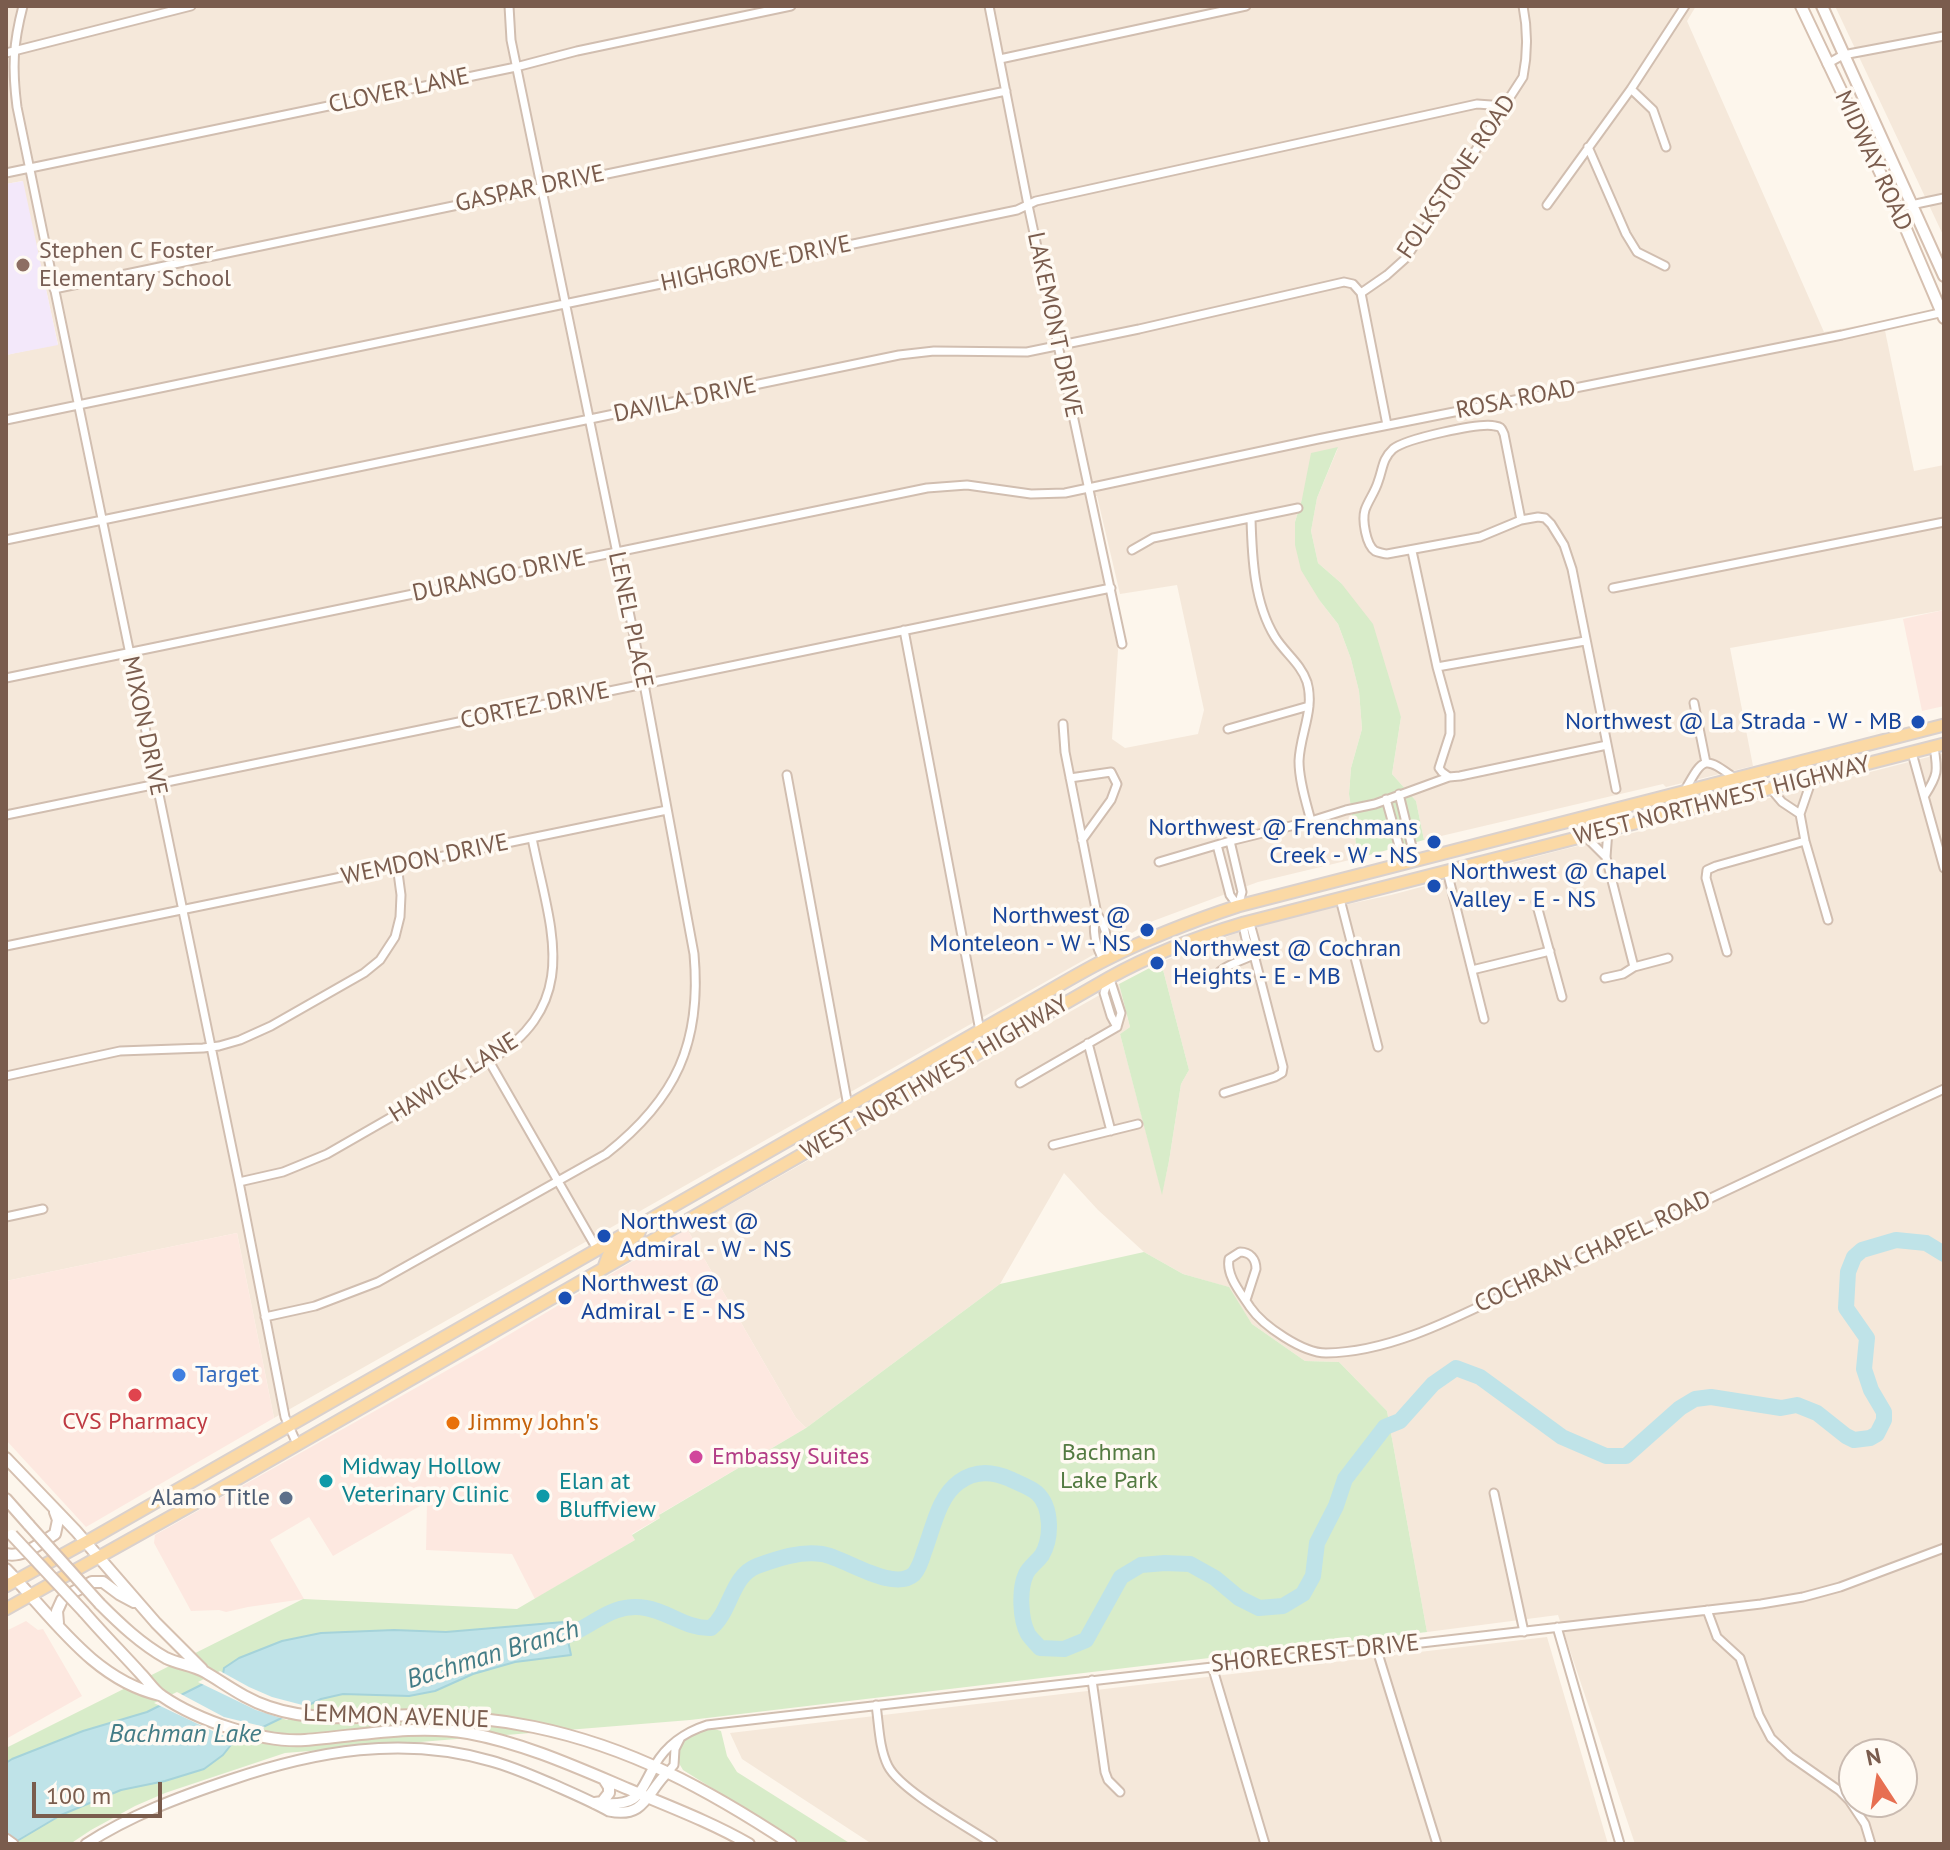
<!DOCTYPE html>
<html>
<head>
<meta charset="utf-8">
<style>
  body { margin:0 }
  #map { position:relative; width:1950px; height:1850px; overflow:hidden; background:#fdf6ec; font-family:"PT Sans",sans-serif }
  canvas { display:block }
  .frame { position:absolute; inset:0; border:8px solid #7a5c4d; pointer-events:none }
  .north { position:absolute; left:1838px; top:1738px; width:80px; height:80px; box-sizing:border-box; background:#fffaf3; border:2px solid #cabbb1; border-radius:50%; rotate:348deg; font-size:22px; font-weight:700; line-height:32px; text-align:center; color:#7a5c4d }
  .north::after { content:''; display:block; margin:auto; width:28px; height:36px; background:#e76f51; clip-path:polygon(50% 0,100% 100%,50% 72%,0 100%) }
  .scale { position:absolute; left:32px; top:1782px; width:130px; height:36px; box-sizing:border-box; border:4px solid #7a5c4d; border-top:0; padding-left:10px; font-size:24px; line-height:28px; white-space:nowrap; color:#7a5c4d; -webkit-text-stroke:6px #fffaf3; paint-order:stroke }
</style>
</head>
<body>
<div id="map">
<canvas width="1950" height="1850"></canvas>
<div class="frame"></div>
<div class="north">N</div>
<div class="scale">100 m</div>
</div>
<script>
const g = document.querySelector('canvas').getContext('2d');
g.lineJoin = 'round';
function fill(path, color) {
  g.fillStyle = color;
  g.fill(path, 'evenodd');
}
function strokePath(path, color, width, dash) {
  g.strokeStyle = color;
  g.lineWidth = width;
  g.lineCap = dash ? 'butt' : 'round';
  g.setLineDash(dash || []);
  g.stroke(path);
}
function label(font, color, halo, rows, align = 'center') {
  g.font = font + ' "PT Sans",sans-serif';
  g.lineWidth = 7;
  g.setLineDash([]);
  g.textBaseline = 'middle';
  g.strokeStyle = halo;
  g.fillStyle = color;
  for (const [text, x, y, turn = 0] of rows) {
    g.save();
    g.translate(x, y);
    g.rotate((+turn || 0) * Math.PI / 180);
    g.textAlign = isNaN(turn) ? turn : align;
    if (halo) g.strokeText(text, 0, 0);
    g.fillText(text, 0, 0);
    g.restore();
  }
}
fill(new Path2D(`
  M6,6H1696L1687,21L1824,332L1883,321L1914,471L1944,465V610L1730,648L1753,766L1666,787L1663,784L1424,840L1416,801L1392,774L1401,717L1341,583L1318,563L1311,531L1317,498L1338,448L1302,499L1295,522L1320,601L1338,624L1351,659L1359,691L1362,729L1351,768L1349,794L1358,858L1258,882L1153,921L274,1418L237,1233L6,1281V355L58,344L22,181L6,184ZM1097,496L1120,594L1177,585L1204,710L1198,734L1125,748L1112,739L1118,650L1086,498Z
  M1835,6H1944V237Z
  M1944,753V1844H1635L1558,1615L1427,1632L1387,1411L1339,1362L1305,1361L1252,1324L1228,1287L1183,1274L1144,1252L1098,1210L1064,1173L1000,1284L806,1428L796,1418L687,1229L1119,984L1130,1027L1120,1034L1162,1193L1169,1161L1181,1084L1189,1070L1161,962L1234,934L1293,916L1391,895L1561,850L1641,831ZM1854,1754H1902V1802H1854Z
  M1547,1637L1608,1844H872L742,1759L730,1733Z`), '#f5e8da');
fill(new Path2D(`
  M1944,610V706L1922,711L1903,619Z
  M687,1229L796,1418L806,1428L660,1514L661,1517L632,1534L635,1540L535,1599L512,1554L426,1550L427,1502L333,1556L309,1517L270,1540L304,1599L248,1607L226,1612L219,1610L191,1611L154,1543L155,1535L483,1350Z
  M237,1233L274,1418L86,1527L6,1440V1281Z
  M26,1621L38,1630L43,1629L82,1696L6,1739V1631Z`), '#fde8e0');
fill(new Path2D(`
  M23,181L58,345L6,355V184Z`), '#f3e8fa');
fill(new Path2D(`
  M1338,447L1317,498L1311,531L1318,563L1341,583L1373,624L1401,717L1392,774L1416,801L1424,840L1358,858L1349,794L1351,768L1362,729L1359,691L1351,659L1338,624L1320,601L1301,570L1295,545V522L1302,499L1311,453Z
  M1161,962L1189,1070L1181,1084L1169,1161L1162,1195L1120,1034L1130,1027L1119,984Z
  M1144,1252L1183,1274L1229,1287L1252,1324L1305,1361L1339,1362L1387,1411L1427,1632L690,1720L285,1753L165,1793L135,1806L91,1830L70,1844H12L61,1815L121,1790L165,1781L204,1769L223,1755L234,1741L321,1699L343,1694L409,1696L435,1691L473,1674L515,1662L571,1655L563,1622L446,1632L394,1630L321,1633L239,1658L223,1674L147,1712L83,1731L12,1759L6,1763V1748L303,1599L517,1609L635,1540L632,1535L660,1518L659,1515L806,1428L1000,1284Z
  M711,1728L721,1731L727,1756L737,1772L851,1844H802L683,1770C666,1744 692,1735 711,1728Z`), '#d8ecc9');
const water = new Path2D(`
  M564,1622L571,1655L515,1662L473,1674L435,1691L409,1696L343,1694L321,1699L234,1741L223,1755L204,1769L165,1781L121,1790L61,1815L12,1844H6V1763L12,1759L83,1731L147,1712L223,1674L224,1668L239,1658L282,1641L321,1633L394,1630L446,1632Z`);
fill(water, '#bfe3e8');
strokePath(water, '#a5d3da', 2);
fill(new Path2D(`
  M220,1671L249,1687L272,1697L310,1707L287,1720L256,1710L198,1682Z
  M177,1692L224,1717L265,1727L242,1741L219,1734L154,1703Z`), '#fdf6ec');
strokePath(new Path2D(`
  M548,1640C554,1639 560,1638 566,1636C594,1626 611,1602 646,1608C669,1612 687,1629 711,1628C731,1612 731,1576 757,1566C779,1558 800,1551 822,1554C844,1557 893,1593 914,1574C919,1568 922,1559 924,1552C933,1529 938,1497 959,1482C975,1470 992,1471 1010,1479C1018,1483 1030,1487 1037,1493C1052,1507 1052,1538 1042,1555C1037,1562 1029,1567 1026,1574C1019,1589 1020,1619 1028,1634C1031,1639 1036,1643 1040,1648L1064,1649L1086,1640L1121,1577L1141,1565L1165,1563L1190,1564L1215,1578L1239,1598L1259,1608L1283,1606L1303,1594L1313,1576L1317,1543L1336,1506L1345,1479L1385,1427L1400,1421L1433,1384L1456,1368L1480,1377L1562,1437L1606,1456H1626L1680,1408L1695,1399L1711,1397L1781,1408L1797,1405L1817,1413L1846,1436L1854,1440L1870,1438L1877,1434L1884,1420V1412L1871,1390L1864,1369L1867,1338L1846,1308L1848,1272L1854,1257L1862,1250L1896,1240L1926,1243L1944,1254`), '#bfe3e8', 16);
const minor = new Path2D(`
  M23,6C13,44 12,68 17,107L239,1182L285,1417L297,1444
  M989,6L1028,205L1122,644
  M6,53L191,6
  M1000,59L1246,6
  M1827,64L1843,55L1944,36
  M1631,89L1653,110L1666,147
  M1588,147L1626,234L1637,252L1665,266
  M6,173L516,67L577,51L791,6
  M1547,205L1631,89L1685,6
  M1897,208L1944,198
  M54,289L1006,91
  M1361,293L1387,275L1406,258L1523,77C1528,52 1528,31 1523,6
  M6,420L1017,210L1036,201L1477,104L1491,105L1503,111
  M1251,518C1252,557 1254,603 1275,637C1285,653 1301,664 1307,682C1315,709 1300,734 1299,761C1299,781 1306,802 1311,821
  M1521,520L1504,434C1501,428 1502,427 1495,426C1480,422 1405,439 1393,449C1382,459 1383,469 1378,482C1375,492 1368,501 1365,510C1362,520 1366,545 1375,551C1377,552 1385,554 1387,554L1480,537L1521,520L1538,517L1545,518L1551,524L1564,545L1572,569L1616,789
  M6,540L899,355L934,351L1027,352L1139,329L1344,282L1353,284L1361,293L1387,425
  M1132,550L1153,538L1298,508
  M1412,551L1437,667L1450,714V734L1439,768L1442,772L1449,777
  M1613,588L1944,522
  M904,630L980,1031
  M1437,667L1585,641
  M6,678L927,488L967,485L1031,494L1065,493L1318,439L1842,335L1944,312
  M1694,703L1706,763
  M1063,724L1065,752L1097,914C1107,927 1109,944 1104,959
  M1228,729L1309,706
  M1912,753L1944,868
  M787,775L848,1106
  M1070,778L1111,772L1117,784L1111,800L1082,840
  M1812,779L1800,814L1805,841L1828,920
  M1771,789L1782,802L1800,814
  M1685,790C1704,756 1704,756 1736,779
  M1925,795C1938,775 1938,771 1934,747
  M1386,799L1401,853L1410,862L1413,851L1399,794
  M6,815L1111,588
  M1585,836L1606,857
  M1230,841L1242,892L1238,906
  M1217,845L1230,895L1238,906
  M1159,862L1230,841L1311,821L1346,810L1375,804L1449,777L1460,776L1607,745
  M1447,871L1484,1019
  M1340,899L1378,1047
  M1536,902L1562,997
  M1097,914C1091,928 1096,948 1104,961
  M1244,923L1251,927L1256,945L1254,955
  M6,946L667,810
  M1727,952L1706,878L1707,870L1716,866L1805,841
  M1634,967L1668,958
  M1472,970L1550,951
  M1109,978L1104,993L1111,1016L1117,1027
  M1605,978L1623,974L1634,967L1606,857L1608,830
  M1110,979L1121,1013L1117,1027
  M1211,983C1218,967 1238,962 1254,955
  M1088,1043L1111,1131
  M489,1061L597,1249
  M6,1076L120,1051L203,1048L219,1046L240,1040L271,1026L364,973L380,960L395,937L400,917L401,895L397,865
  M1020,1083L1117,1027
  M1224,1093L1275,1077L1282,1073L1283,1067L1254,955C1248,946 1243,935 1244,923
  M1053,1145L1138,1124
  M239,1182L283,1172L327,1154L489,1061C584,1002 550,929 532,838
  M6,1217L43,1209
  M1246,1300L1256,1269C1256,1259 1250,1252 1240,1252L1229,1259C1226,1276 1241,1293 1250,1307C1263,1326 1303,1353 1326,1353C1399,1352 1471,1309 1537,1279C1673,1217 1808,1151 1944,1089
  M265,1317L315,1306L378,1282L606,1154C676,1099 702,1043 694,954L644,684L511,40L509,6
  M1494,1493L1524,1632
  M1707,1610L1717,1637L1740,1658L1759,1715L1771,1738L1790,1756L1840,1791L1849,1800L1865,1824L1871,1844
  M1557,1627L1620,1844
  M1376,1647L1437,1844
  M1212,1666L1265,1844
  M1092,1680L1105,1772L1108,1780L1120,1792
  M876,1705C879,1725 879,1748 888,1766C901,1791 968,1827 993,1844
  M655,1765C666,1746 685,1732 707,1725L1761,1604L1803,1597L1840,1587L1944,1548
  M668,1772L674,1765L675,1749L680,1739`);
const tertiary = new Path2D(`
  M598,1803C637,1807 638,1797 655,1765
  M6,1839L13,1844
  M86,1844C131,1815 179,1797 230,1780C315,1751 403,1735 491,1761C513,1767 533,1776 554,1785C572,1793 591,1801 609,1811C646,1819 647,1791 668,1772`);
const secondary = new Path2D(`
  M1801,6L1897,208L1944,318
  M1822,6L1944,276
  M6,1458L76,1531L156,1623L202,1669
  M6,1499L29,1525
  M6,1554C24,1558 40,1543 55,1534L58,1520L55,1512
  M6,1569C52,1616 93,1680 160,1695
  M100,1604C120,1624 141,1644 166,1658C178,1664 193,1665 205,1672C227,1685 245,1699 269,1707C316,1723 364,1716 413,1715C453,1715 494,1719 534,1727C631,1747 709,1790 791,1844
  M84,1612C102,1633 122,1653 141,1674C148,1681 154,1691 162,1696C197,1720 262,1743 305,1740C358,1736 413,1724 468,1733C523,1743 576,1767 628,1789C668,1806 711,1822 749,1844
  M58,1623L57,1611L62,1600L66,1596L92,1582H103L119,1594L134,1602
  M595,1803L602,1802L609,1793V1787L604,1779`);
const primary = new Path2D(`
  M604,1267L608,1256L639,1233L642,1224
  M6,1586L93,1538L1023,1006C1050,991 1077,974 1105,960C1148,938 1192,921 1238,906L1944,725
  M6,1609L206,1497L1109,978C1152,954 1197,937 1244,923L1944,744`);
strokePath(minor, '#d1beb0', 11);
strokePath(tertiary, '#d1beb0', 13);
strokePath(secondary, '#d6c0b0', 14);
strokePath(primary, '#dad1cd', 15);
strokePath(minor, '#fff', 7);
strokePath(tertiary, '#fff', 9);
strokePath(secondary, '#fff', 10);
strokePath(primary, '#fbd9a5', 11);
const secondaryBridge = new Path2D(`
  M29,1525L100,1604
  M12,1535L84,1612`);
strokePath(secondaryBridge, '#d6c0b0', 14, []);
strokePath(secondaryBridge, '#fff', 10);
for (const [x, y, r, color] of [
  [23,265,8,"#8d6e63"],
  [1918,722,8,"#1a4fb4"],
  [1434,842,8,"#1a4fb4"],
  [1434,886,8,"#1a4fb4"],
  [1147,930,8,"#1a4fb4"],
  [1157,963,8,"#1a4fb4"],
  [604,1236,8,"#1a4fb4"],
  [565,1298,8,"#1a4fb4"],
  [179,1375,8,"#3f7fe0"],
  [135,1395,8,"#e0444e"],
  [453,1423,8,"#e8710a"],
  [696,1457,8,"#d1479c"],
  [326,1481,8,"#0f9aa8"],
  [543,1496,8,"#0f9aa8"],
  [286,1498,8,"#5c6f8a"]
]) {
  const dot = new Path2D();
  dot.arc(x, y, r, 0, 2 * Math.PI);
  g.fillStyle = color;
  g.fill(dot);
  strokePath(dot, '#fffaf3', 3);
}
label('24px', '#7a5c4d', '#fffaf3', [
  ["CLOVER LANE",399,91,-12],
  ["MIDWAY ROAD",1873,161,65],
  ["FOLKSTONE ROAD",1457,177,-56],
  ["GASPAR DRIVE",530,189,-12],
  ["HIGHGROVE DRIVE",756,264,-12],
  ["LAKEMONT DRIVE",1054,325,78],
  ["DAVILA DRIVE",685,400,-12],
  ["ROSA ROAD",1516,400,-11],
  ["DURANGO DRIVE",499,576,-12],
  ["LENEL PLACE",630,620,78],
  ["CORTEZ DRIVE",535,706,-12],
  ["MIXON DRIVE",144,726,78],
  ["WEST NORTHWEST HIGHWAY",1722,801,-14],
  ["WEMDON DRIVE",425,860,-12],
  ["HAWICK LANE",454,1078,-32],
  ["WEST NORTHWEST HIGHWAY",935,1078,-30],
  ["COCHRAN CHAPEL ROAD",1593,1252,-25],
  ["SHORECREST DRIVE",1315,1654,-6],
  ["LEMMON AVENUE",396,1717,2]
]);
label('24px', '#785e54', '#fffaf3', [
  ["Stephen C Foster",39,251],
  ["Elementary School",39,279]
], 'left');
label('24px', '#164399', '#fffaf3', [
  ["Northwest @ La Strada - W - MB",1902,722,"right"],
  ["Northwest @ Frenchmans",1418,828,"right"],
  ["Creek - W - NS",1418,856,"right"],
  ["Northwest @ Chapel",1450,872],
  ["Valley - E - NS",1450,900],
  ["Northwest @",1131,916,"right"],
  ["Monteleon - W - NS",1131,944,"right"],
  ["Northwest @ Cochran",1173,949],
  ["Heights - E - MB",1173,977],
  ["Northwest @",620,1222],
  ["Admiral - W - NS",620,1250],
  ["Northwest @",581,1284],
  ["Admiral - E - NS",581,1312]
], 'left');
label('24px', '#366cbe', '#fffaf3', [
  ["Target",195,1375]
], 'left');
label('24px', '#be3a42', '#fffaf3', [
  ["CVS Pharmacy",135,1422]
]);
label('24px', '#c56008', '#fffaf3', [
  ["Jimmy John's",469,1423]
], 'left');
label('24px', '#537a41', '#fffaf3', [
  ["Bachman",1109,1453],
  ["Lake Park",1109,1481]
]);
label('24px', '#b23c85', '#fffaf3', [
  ["Embassy Suites",712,1457]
], 'left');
label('24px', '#0d838f', '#fffaf3', [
  ["Midway Hollow",342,1467],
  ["Veterinary Clinic",342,1495],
  ["Elan at",559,1482],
  ["Bluffview",559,1510]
], 'left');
label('24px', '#4e5e75', '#fffaf3', [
  ["Alamo Title",270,1498]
], 'right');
label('italic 26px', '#437c86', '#fffaf3', [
  ["Bachman Branch",493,1655,-17],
  ["Bachman Lake",185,1735]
]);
</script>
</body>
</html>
